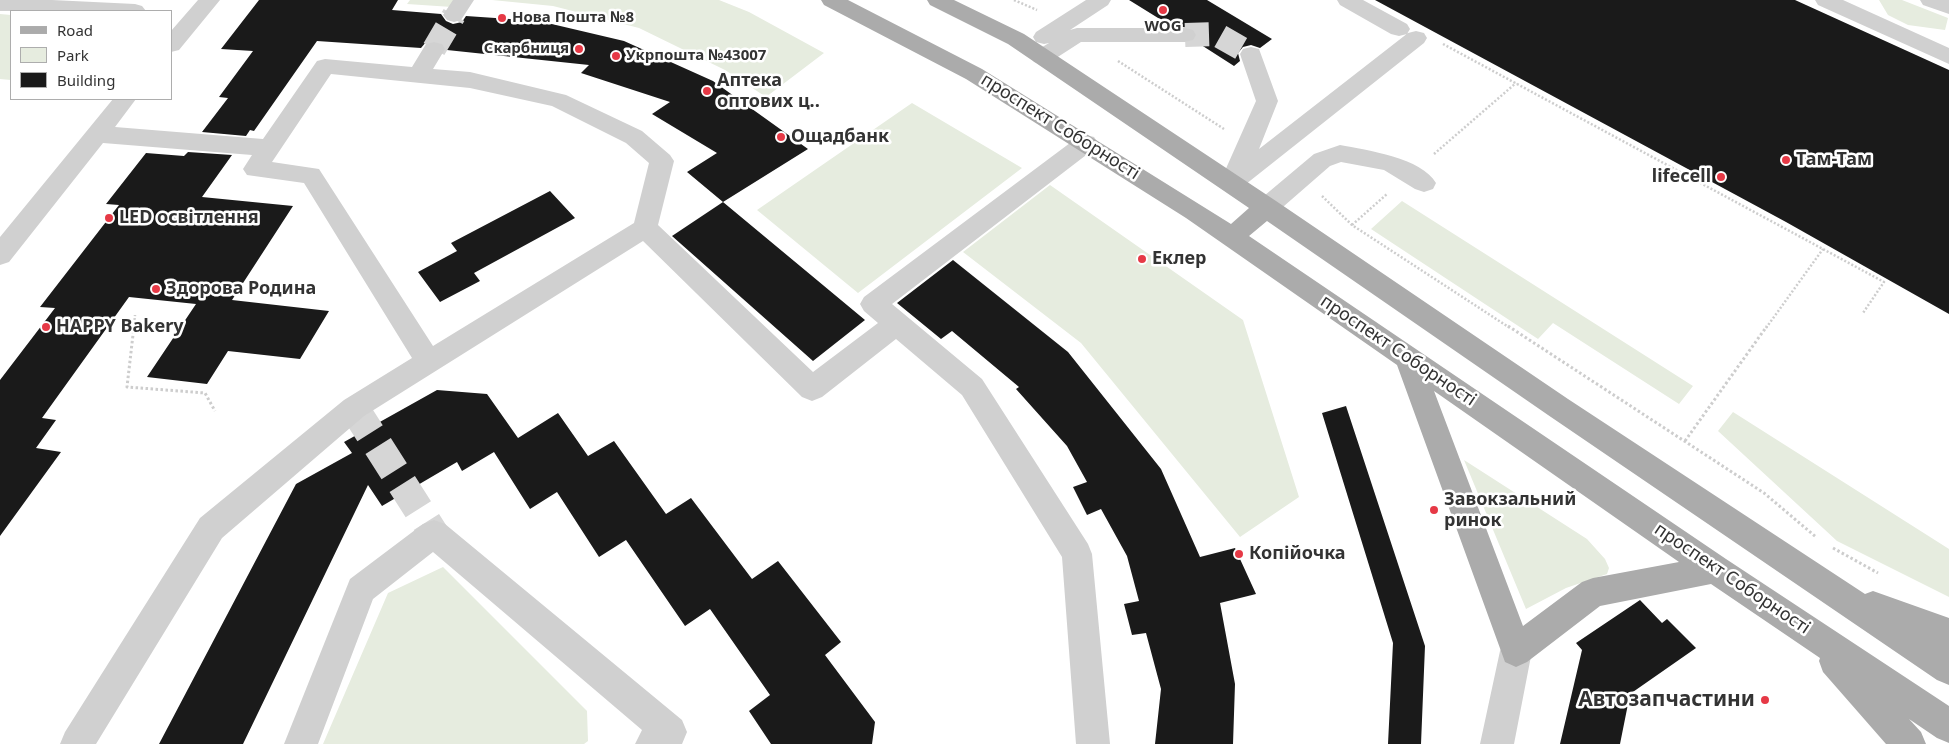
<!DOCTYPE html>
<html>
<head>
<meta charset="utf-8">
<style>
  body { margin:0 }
  #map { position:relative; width:1949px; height:744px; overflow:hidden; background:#fff; font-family:"Noto Sans",sans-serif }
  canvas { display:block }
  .legend { position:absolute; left:10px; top:10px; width:162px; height:90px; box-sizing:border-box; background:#fff; border:1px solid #adadad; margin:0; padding:6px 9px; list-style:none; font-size:15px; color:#333 }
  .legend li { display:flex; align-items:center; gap:10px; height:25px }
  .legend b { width:25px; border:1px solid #adadad }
</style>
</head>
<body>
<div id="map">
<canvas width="1949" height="744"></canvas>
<ul class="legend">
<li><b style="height:6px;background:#ababab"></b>Road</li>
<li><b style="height:14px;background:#e6ecdf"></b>Park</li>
<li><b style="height:14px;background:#1a1a1a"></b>Building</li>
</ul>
</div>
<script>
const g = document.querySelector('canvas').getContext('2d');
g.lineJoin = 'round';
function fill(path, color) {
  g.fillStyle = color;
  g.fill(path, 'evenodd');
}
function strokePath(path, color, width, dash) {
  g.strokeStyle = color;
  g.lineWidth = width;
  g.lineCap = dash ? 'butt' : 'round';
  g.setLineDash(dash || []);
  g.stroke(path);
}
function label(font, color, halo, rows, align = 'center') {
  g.font = font + ' "Noto Sans",sans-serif';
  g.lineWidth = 5;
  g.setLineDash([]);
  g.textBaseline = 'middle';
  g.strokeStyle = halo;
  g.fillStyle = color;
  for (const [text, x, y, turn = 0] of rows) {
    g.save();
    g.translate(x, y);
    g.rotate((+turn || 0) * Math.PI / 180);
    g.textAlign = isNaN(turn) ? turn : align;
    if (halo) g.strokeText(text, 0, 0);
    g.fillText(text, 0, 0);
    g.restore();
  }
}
fill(new Path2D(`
  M410,0H456L452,7L407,4Z
  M492,0H719L749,12L824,53L766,97L725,70L639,28L553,6Z
  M1879,0H1902L1948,18L1945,30L1908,25L1888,15Z
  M0,14L11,15V80L0,79Z
  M912,103L1022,168L858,293L757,210Z
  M1050,185L1243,320L1299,497L1240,537L1081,343L963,252Z
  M1402,201L1693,386L1679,404L1553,323L1538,339L1371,229Z
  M1733,412L1949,549V597L1837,541L1718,431Z
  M1464,460L1587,539L1605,559L1609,568L1607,574L1566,588L1526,609Z
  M443,567L587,711L588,741L584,744H323L388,593Z`), '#e6ecdf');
fill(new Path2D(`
  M259,0H398L392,10L441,14L446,21L453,24L462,22L466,16L539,21L624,41L713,81L808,149L723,202L687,172L717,153L652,114L670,102L581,73L589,65L447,50L444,43L434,40L426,42L421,48L317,41L254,131L250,130L246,136L202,132L228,98L219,97L253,51L221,49Z
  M1129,0H1207L1272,39L1260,48L1251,45L1243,47L1238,53L1240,61L1234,66L1195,41L1198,34L1193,28L1171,26Z
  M1375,0H1795L1949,70V314L1786,222Z
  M188,152L232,155L202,197L293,206L232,300L329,311L300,359L228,351L207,384L147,377L196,304L129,297L42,418L56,420L36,448L61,452L0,536V380L55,308L40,307L119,205L106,204L146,153L184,156Z
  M550,191L575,218L474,273L480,281L440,302L418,272L457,251L451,243Z
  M723,202L865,320L813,361L672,236Z
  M953,260L1068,352L1161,469L1200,557L1235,548L1256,594L1220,603L1235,684L1233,744H1155L1161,689L1146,633L1132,635L1124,604L1139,601L1127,556L1101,509L1087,515L1073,487L1087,482L1067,446L1016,389L1019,387L952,331L941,339L897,303Z
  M437,390L487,394L518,438L558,413L588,456L614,441L666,514L691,498L752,579L778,561L841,642L825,655L875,722L872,744H771L749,711L770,695L710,609L685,626L626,540L599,557L557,492L530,509L494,452L462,471L457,462L382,506L368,485L243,744H159L296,484L352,453L344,442Z
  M1346,406L1425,646L1421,744H1388L1393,643L1322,413Z
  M1640,600L1662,623L1667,619L1696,648L1630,694L1620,744H1560L1582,650L1576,643Z`), '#1a1a1a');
strokePath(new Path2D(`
  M1185,35L1216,34L1251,54
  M434,49L454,15`), '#d6d6d6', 24, [24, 12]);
strokePath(new Path2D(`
  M354,408L434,534`), '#d6d6d6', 30, [30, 15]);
strokePath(new Path2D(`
  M1014,0L1037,10
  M1443,44L1884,282L1863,313
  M1118,61L1224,129
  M1434,154L1516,83
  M1322,196L1352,225L1510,328
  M1352,225L1387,194
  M134,328L135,315
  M1766,328L1823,249`), '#cdcdcd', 2.5, [2, 2]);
strokePath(new Path2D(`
  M134,326L127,387L205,393L215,411
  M1508,326L1764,493L1816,537
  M1685,441L1767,326
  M1833,548L1878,573`), '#cdcdcd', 3, [2.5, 2.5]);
fill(new Path2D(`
  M0,0H52L135,4L142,6L146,11H0Z
  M198,0H220L179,50L171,52V31Z
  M453,0H474L461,20L454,22L447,20L443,15Z
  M1086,0H1111L1108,5L1070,30L1077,28H1185L1193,30L1196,35L1193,40L1185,42H1081L1050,62L1042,64L1034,62L1031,57L1034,52L1049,43L1044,44L1036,42L1033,37L1036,32Z
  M1337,0H1363L1407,24L1410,29L1407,34L1399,36L1391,34L1340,5Z
  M1815,0H1843L1949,48V64L1818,5Z
  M1920,0H1949V14L1923,5Z
  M1416,31L1424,33L1427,38L1424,43L1241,188L1232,191L1223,188L1220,182L1256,101L1240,54L1243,49L1251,47L1259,49L1278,101L1259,149L1408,33Z
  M434,42L442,44L445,49L433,69L470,72L566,95L642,131L670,155L674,161L658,225L813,372L878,323L864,311L860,304L864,297L1078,137L1086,135L1094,137L1098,143L1094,149L892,304L982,379L1088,544L1092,554L1110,744H1076L1062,557L962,395L896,339L822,397L812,401L802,397L643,241L364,416L222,538L96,744H60L65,732L200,518L344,400L412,358L304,183L247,175L243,169L252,155L103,143L9,262L0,265V237L113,99H136L115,127L263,139L317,61L325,59L412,67L426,44ZM331,74L470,88L552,106L626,143L649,163L634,223L433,346L319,169L272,162Z
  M1340,145C1367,150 1422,158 1436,183L1433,189L1424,192L1415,189L1384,170L1341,162L1330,166L1276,213L1267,216L1258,213L1255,207L1258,201L1314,154Z
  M434,520L445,524L682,720L687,732L682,744H635L642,730L433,552L373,599L318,744H284L350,579L423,524Z
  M1516,635L1527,640L1532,651L1514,744H1480L1500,651L1505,640Z`), '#d0d0d0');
fill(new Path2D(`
  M821,0H848L982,69L1231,224L1249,208L1008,44L930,5L927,0H954L1024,34L1276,201L1568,399L1865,594L1873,591L1949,618V685L1937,680L1548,415L1267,221L1249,236L1726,559L1949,706V743L1937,738L1909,719L1921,732L1926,744H1886L1823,672L1819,661L1820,658L1711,584L1600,606L1527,662L1516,667L1505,662L1397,365L1186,218L966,79L824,5ZM1434,391L1679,562L1593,578L1582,582L1523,626Z`), '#ababab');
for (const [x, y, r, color] of [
  [1163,10,5,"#e63946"],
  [502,18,5,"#e63946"],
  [579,49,5,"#e63946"],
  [616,56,5,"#e63946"],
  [707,91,5,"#e63946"],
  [781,137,5,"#e63946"],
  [1786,160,5,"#e63946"],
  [1721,177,5,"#e63946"],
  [109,218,5,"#e63946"],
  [1142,259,5,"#e63946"],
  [156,289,5,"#e63946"],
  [46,327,5,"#e63946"],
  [1434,510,5,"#e63946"],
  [1239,554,5,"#e63946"],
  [1765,700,5,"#e63946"]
]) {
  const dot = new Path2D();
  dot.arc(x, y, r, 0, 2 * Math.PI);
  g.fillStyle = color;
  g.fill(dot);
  strokePath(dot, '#fff', 2);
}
label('bold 15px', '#333', '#fff', [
  ["Нова Пошта №8",512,18],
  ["WOG",1163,27,"center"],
  ["Скарбниця",569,49,"right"],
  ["Укрпошта №43007",626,56]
], 'left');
label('bold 18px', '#333', '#fff', [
  ["Аптека",717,81],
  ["оптових ц‥",717,102],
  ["Ощадбанк",791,137],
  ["Там-Там",1796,160],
  ["lifecell",1711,177,"right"],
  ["LED освітлення",119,218],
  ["Еклер",1152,259],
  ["Здорова Родина",166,289],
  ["HAPPY Bakery",56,327],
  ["Завокзальний",1444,500],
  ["ринок",1444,521],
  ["Копійочка",1249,554]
], 'left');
label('18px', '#333', '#fff', [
  ["проспект Соборності",1060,127,32],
  ["проспект Соборності",1398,351,34],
  ["проспект Соборності",1732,579,34]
]);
label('bold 21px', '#333', '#fff', [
  ["Автозапчастини",1755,700]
], 'right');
</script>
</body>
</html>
